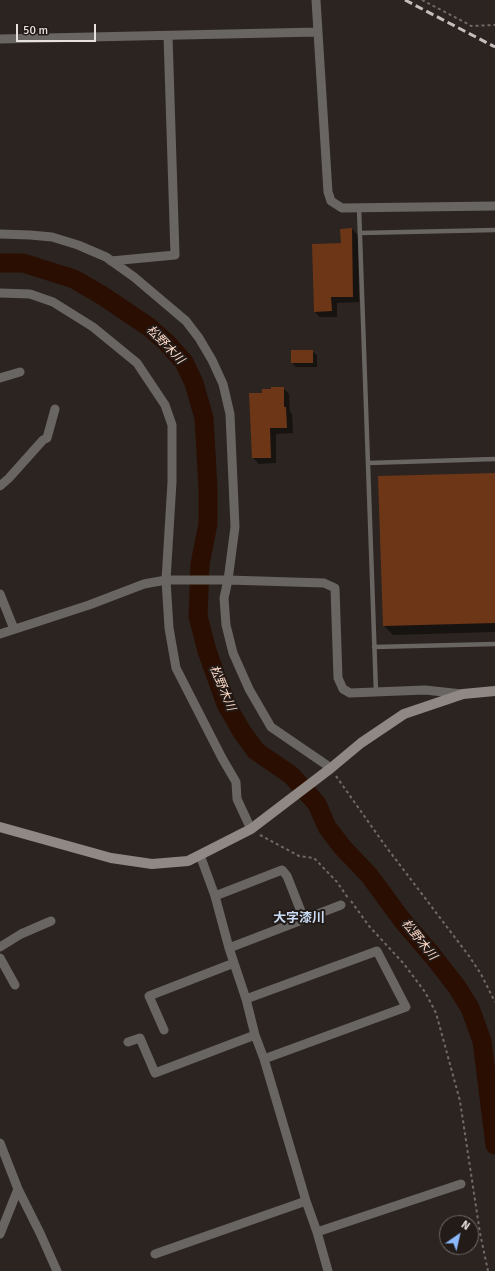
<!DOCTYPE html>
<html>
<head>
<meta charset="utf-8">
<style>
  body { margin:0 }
  #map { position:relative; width:495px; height:1271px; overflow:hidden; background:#2c2420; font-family:Signika,sans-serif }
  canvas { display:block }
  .north { position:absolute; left:439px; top:1215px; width:40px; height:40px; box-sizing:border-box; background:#221b17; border:1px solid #716a67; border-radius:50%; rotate:34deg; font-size:11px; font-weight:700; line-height:16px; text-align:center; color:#e7e1df }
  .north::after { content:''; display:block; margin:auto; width:14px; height:18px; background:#8bb9fc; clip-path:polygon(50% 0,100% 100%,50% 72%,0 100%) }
  .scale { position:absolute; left:16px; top:24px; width:80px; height:18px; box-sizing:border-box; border:2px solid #e7e1df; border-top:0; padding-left:5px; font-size:12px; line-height:14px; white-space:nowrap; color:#e7e1df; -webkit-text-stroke:3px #221b17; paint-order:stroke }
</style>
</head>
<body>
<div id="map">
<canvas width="495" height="1271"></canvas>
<div class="north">N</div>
<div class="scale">50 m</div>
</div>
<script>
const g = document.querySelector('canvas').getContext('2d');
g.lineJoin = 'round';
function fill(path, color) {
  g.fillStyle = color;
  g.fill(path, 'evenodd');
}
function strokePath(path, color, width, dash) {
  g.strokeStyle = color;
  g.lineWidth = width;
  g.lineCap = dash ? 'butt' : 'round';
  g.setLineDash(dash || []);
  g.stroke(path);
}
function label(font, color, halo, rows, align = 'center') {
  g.font = font + ' Signika,"Noto Sans JP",sans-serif';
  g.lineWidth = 4;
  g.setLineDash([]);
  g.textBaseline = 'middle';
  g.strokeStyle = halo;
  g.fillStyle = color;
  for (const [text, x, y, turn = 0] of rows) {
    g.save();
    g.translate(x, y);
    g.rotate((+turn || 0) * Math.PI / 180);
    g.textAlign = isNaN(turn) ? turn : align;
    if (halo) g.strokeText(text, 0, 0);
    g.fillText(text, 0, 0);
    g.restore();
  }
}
fill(new Path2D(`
  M352,229L358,235L359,302L337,303V317H320L314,311L342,244Z
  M312,351L317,355V367H296L292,363Z
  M283,388L289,394L290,412L292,414L293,433L276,434V463L259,464L253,458L263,390Z
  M495,474V632L393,635L384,626Z`), '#0007');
strokePath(new Path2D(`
  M0,263H23L74,279L103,296L149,327L167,343L184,362L194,383L204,418L208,489V524L200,564L198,616L207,651L226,704L242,732L256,751L291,775L317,804L327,827L343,848L369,875L402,920L432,955L457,987L470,1008L482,1041L495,1145`), '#2a0e01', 19);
fill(new Path2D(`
  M352,228L353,297H331L332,311L314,312L312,244L341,243L340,229Z
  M291,350H313V363H291Z
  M271,387H284V407H286L287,428H270L271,458H252L249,393H262V389H271Z
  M495,473V623L383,626L378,476Z`), '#6d3617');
strokePath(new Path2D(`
  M422,0L468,24L471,26L495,25
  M336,776L384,844L469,956L481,974L495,1002
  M260,835L299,856L314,858L337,882L348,898
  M351,901L369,926L404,964L425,992L436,1013L460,1101L480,1233L488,1271`), '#716966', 2, [3, 3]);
strokePath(new Path2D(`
  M359,208L376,692
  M360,233L495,230
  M368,463L495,459
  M374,647L495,644`), '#696562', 4.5);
strokePath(new Path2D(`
  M316,0L328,192L331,201L342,208L495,206
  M0,39L318,32
  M0,234L30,235L52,237L78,245L106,257L134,277L186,321L199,338L212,360L223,384L230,414L235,527L228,580L224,598L226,625L233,653L249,689L271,727L331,768
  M111,261L175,255L168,36
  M0,293L30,294L53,302L93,327L137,363L165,405L172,425V482L166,580L169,628L176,668L222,758L236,782L237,799L251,829
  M0,378L20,372
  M0,486L9,478L43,440L47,438L55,409
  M0,594L14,629
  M0,634L89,605L144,584L166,580H228L324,583L335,588L338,678L343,689L350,693L425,690L462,694
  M200,855L215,896L229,948L246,999L255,1035L264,1059L306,1201L317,1232L328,1271
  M215,896L282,870L287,876L304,919
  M0,947L21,934L51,921
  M229,948L341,905
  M0,958L15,985
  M246,999L377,951L406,1007L264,1059
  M164,1030L149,996L234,963
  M128,1042L140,1038L155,1073L255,1035
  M0,1143L18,1189L40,1233L57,1271
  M317,1232L461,1184
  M0,1234L18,1189
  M155,1254L306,1201`), '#696562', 9);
strokePath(new Path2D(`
  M0,827L111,858L152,864L188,861L251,829L331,768L361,743L404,714L463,694L495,691`), '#8f8885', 10);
strokePath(new Path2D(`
  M405,0L495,47`), '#c5bebc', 3, [8, 4]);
label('italic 12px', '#ffdac8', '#221b17', [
  ["松野木川",165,345,46],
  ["松野木川",222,688,67],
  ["松野木川",419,940,51]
]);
label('bold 13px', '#cadcf5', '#221b17', [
  ["大字漆川",299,919]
]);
</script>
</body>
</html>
